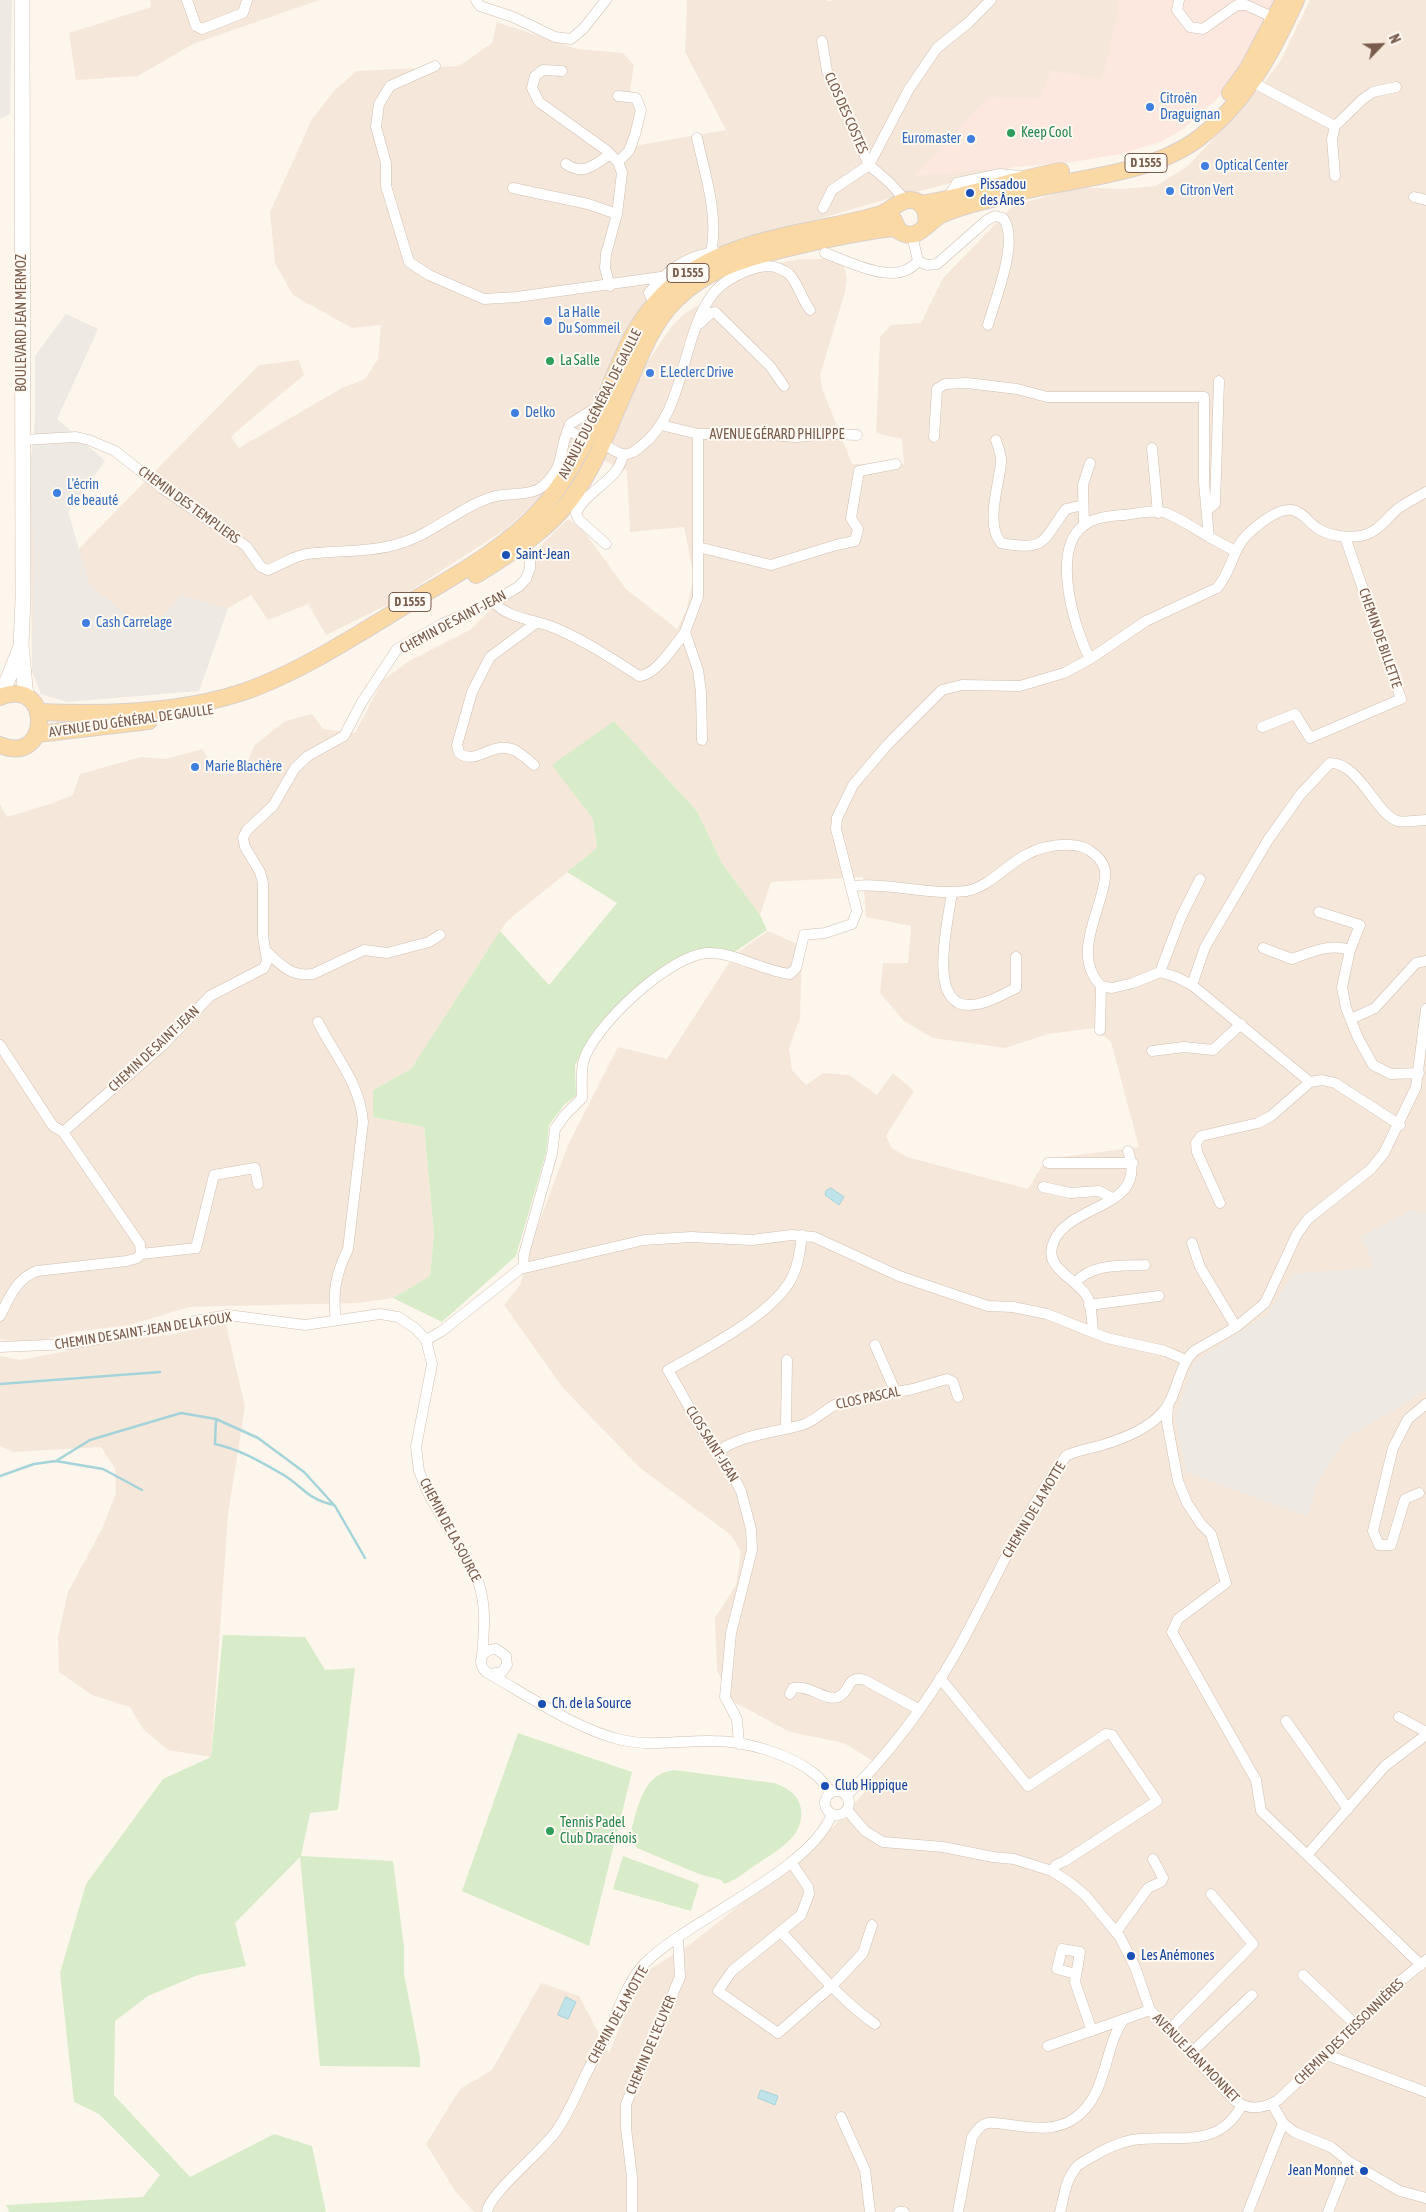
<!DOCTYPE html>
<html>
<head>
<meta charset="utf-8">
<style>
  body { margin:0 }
  #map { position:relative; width:1426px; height:2212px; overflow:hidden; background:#fdf6ec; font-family:"Asap Condensed",sans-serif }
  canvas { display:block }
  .north { position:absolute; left:1356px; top:20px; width:50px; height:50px; -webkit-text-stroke:4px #fffaf3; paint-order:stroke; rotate:66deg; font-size:14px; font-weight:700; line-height:20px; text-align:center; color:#7a5c4d }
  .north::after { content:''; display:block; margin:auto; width:18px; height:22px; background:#7a5c4d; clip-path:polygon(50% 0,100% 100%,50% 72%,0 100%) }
</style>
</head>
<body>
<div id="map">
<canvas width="1426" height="2212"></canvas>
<div class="north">N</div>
</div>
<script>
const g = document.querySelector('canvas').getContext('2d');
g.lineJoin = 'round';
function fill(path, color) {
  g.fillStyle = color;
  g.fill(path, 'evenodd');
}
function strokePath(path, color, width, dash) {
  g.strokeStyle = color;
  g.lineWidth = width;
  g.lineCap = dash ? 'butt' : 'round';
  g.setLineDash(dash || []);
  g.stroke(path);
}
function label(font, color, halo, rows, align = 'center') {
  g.font = font + ' "Asap Condensed",sans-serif';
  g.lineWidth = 4;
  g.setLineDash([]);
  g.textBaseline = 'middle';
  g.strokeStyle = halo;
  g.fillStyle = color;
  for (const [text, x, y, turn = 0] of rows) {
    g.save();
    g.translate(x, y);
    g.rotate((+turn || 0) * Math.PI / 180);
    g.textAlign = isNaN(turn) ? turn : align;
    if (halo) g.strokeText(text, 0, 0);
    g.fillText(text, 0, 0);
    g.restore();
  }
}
fill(new Path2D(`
  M150,0H319L193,44L138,76L76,80L69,33L151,7Z
  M687,0H827L828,2L833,0H1271L1050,158L884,200L697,254L633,326L604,379L571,454L544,495L506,529L393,602L326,635L308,604L268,620L251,595L228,608L199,691L41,694L32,671L30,471L35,421V356L66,314L98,329L57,419L105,461L68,512L79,549L259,365L299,360L304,375L238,430L231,437L239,448L342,388L365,379L378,359L381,325L352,328L293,295L275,263L270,212L312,119L334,91L357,71L459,66L492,43L497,22L577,49L623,53L634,65L630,90L642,99L634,146L726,130L685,52Z
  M1310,0H1426V2212H474L456,2192L426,2144L460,2089L492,2070L541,1983L579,1996L609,2053L642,1974L692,1943L821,1840L864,1793L873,1761L844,1743L790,1732L734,1702L717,1671L715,1618L736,1585L741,1552L731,1535L640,1468L563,1388L504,1305L520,1285L538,1225L568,1145L618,1047L667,1059L734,955L768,931L802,946L800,1018L789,1048L792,1070L806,1085L823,1073L849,1075L877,1095L893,1073L914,1091L886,1136L892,1148L907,1157L1028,1189L1046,1159L1139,1147L1111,1042L1094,1028L1048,1034L1005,1048L933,1038L904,1021L880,993L883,963H908L911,926L866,917L863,877L771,882L760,915L722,863L697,811L614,721L599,732L578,797L593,819L597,848L507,921L411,1069L373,1090V1117L424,1127L434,1234L430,1277L393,1298L359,1303L189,1307L130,1325L74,1332L27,1344L0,1339V804L7,817L53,803L73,795L80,774L141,757L166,759L202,749L219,774L242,773L255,745L285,721L312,714L323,729L355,733L383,680L409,661L470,630L489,611L522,590L542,544L568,519L583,530L626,589L677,629L686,611L694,577L684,527L630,532L627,471L601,459L631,386L672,326L684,314L748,274L775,264L800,259H829L844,266L847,278L845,292L820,375L822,388L852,464H904L902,439L876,433L880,337L891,325L921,323L943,278L1014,205L1041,198L1073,187L1123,189L1156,186L1188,166L1260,88L1281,60Z
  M225,1321L245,1406L228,1515L211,1757L168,1750L143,1729L130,1707L92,1695L59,1672L58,1637L68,1592L103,1527L116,1493L115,1468L101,1447L13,1452L0,1446V1356L20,1360L118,1341L175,1334Z`), '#f5e8da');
fill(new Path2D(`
  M1118,0H1280L1237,75L1216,100L1183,129L1163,141L1121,154L1073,162L915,176L988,97L1040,99L1051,70L1102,80L1118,14Z`), '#fde8e0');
fill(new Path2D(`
  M0,0H12L10,114L0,119Z
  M66,314L98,329L57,419L105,461L68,512L90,586L151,633L180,595L228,608L199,691L67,702L41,694L32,671L34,557L30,471L35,421V356Z
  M1412,1210L1426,1213V1391L1346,1438L1317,1484L1308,1517L1186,1472L1175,1417L1194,1362L1268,1314L1292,1274L1374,1267L1362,1236Z`), '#efe9e4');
fill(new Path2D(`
  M614,721L697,811L722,863L760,915L767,930L733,953L701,950L641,984L593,1032L575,1065L576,1096L565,1104L549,1125L546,1153L516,1256L442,1322L393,1298L430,1276L434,1234L424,1127L373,1117V1090L411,1069L500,931L549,985L617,903L567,872L597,848L593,819L552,765Z
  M223,1635L305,1637L325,1670L355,1668L338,1810L310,1813L301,1856L393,1861L404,1947V1974L420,2057V2067L320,2066L300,1857L235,1923L246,1966L198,1975L148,1996L115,2021L114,2095L190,2177L274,2134L312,2146L326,2212H9L6,2205L143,2197L160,2175L99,2114L74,2102L60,1973L86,1884L163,1779L211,1757Z
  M518,1733L632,1772L589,1946L462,1891Z
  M674,1770L774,1783C786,1787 799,1794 801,1809C805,1839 772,1853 751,1868C743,1874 734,1881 724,1884L721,1880L699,1874L637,1848L630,1836C635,1817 640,1786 659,1775C663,1772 670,1771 674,1770Z
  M623,1856L699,1884L691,1911L613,1889Z`), '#d8ecc9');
const water = new Path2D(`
  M831,1188L844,1197L839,1205L825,1195L826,1191Z
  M566,1997L576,2002L568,2019L558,2015Z
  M761,2090L778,2096L775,2105L758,2098Z`);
fill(water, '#bfe3e8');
strokePath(water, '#a5d3da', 1);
strokePath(new Path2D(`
  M0,1384L160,1372
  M216,1419L215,1444C239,1449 261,1462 282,1474C303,1486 306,1499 334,1505
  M56,1461L90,1440L181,1413L216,1419L258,1438L304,1472L335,1506L365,1558
  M0,1476L34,1464L56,1461L103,1469L142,1490`), '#a5d3da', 2.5);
const street = new Path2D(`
  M187,0L196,26L202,29L243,13L247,0
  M476,0L480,6L513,17L555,37L571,39L583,29L606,0
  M1179,0L1177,10L1190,27L1203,29L1237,5H1246L1268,15L1271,26
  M822,41L827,71L869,165L890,183L905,200
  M435,66L390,86L379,104L376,127L386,163V186L409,262L429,275L484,299L517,297L661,277
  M562,71L543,70L535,76L532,88L539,102L606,150L618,162L622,173L617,214L606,254L605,268L610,286
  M1252,82L1335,126
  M618,96L636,98L641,110L635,135L629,151L618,162
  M697,138C705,174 719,216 711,253
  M566,164C583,176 595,165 610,154
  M1335,176L1332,139L1335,126L1363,99L1373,92L1396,87
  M513,188L588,204L617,214
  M1414,197L1426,200
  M947,199L957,183L1000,174L1020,176
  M823,208L832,190L869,165L909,89L937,48L968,23L991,0
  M912,235L918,261L927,265L937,264L987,220L995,216L1003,218C1020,241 995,299 988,325
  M825,253C851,262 897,288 918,261
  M654,304L649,293C665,271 688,255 716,252
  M699,324L711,313L715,312L770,366L784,386
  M661,425L698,434H757L796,437L828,434L857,435
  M698,434V597L685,632L698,670L701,692L702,740
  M934,437L937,389L945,384L967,383L1017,389L1047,397H1204V483L1209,537L1235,551
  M23,440L76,437L89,440L115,451L163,489L246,546L261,567L268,570C281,565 293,556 307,554C338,550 371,553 401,543C434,533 460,507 492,497C507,492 530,497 543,486C564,467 559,454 567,432
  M996,440C998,447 1002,456 1001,463C999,485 985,524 1001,543C1046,551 1041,543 1066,509L1083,505
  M603,444C609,447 616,453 623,454C630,455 635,451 640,447C686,413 680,339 712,295C721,283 736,275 749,270C764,265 776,264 789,274C798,283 802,300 810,310
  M583,445C580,437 577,432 567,432L570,424L602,404
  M1152,448L1158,513
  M1207,510L1215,504L1219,381
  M1084,525L1083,485L1090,463
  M606,544L579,520L576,513C586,490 620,480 623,454
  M698,547L771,565L836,545L855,541L858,529L851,518L859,471L896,464
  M493,602C509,618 530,619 550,626C581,638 611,658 639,676C655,676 675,645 685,632
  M1090,659C1074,628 1051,551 1083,526C1094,517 1111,516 1124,515C1135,514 1155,509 1166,513C1181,519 1195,529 1209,537
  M1262,727L1295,714L1310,738L1401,699L1345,537
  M534,765C526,759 518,749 507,748C490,745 474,765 459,753L457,745L472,692L490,657L536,623
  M852,886C890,882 930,896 966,891C989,887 1004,867 1024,856C1038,848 1054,844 1071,845C1087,845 1108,860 1105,878C1101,913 1071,954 1101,986L1112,988L1133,983L1160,972L1176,977L1192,985L1310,1082L1322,1080L1335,1083L1400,1125
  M952,892C949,918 926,1005 969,1005C985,1005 1002,995 1016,988V957
  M1319,912L1360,925L1350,950L1342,987L1346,1008L1358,1038L1373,1065L1391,1074L1419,1073
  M1263,948L1292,959C1311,952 1330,943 1350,950
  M266,951C281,965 291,977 313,974L364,950L387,953L429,942L440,935
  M1160,972L1181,917L1200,879
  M1192,985L1205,947L1268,840L1300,795L1330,763C1359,762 1377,816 1398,821C1406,823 1418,820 1426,820
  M1351,1019L1375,1008L1416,963L1426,961
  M318,1022C335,1056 360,1083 363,1122L348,1249C336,1273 332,1294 336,1320
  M1100,1030L1101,986
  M0,1045L53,1126L63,1132
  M1152,1051L1184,1047L1213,1050L1241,1024
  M1048,1163H1133
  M1043,1187L1070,1193L1099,1191L1112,1198
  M1220,1203L1197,1152L1196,1143L1201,1136L1258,1123L1271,1116L1310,1082
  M1192,1243L1200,1267L1236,1327
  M141,1254L196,1248L214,1175L255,1168L258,1184
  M523,1268L524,1254L552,1154L555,1129L565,1115L582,1098C582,1087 581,1074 583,1063C591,1028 671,953 709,953C737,953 762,971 790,974L796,968L804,935L825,933L852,924L857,911L836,829L837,818L853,785L888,744L942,690L962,685L1020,686L1064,673L1090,659L1146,621L1217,588C1232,572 1232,548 1249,533C1259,524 1278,508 1292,510C1303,512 1308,522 1317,528C1329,536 1346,538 1360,536C1376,533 1383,523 1394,512C1402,504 1416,498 1426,492
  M1075,1283C1092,1263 1122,1266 1145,1265
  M1089,1305L1159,1296
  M0,1316C9,1298 17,1278 37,1271L127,1261L137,1258L141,1254L140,1244L63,1132L162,1046L210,996L264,968L267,961L263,936V883L260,872L245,847L243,838L247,830L273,806L295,768L308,756L344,736L362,702L397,649L444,623L493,602L518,587L526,579L530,568V559L520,547
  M1093,1332C1092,1321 1092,1309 1088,1298C1078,1278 1041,1269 1054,1241C1072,1202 1149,1209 1128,1151
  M426,1340L442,1331L520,1269L644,1240L691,1237L752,1240L791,1235L814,1237L899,1276L964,1298L988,1306L1013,1307L1047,1314L1107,1338L1165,1351L1186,1360
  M875,1345L896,1393
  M0,1347L71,1344L228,1315L305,1325L380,1314L398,1317L415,1328L426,1340L432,1364L416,1447L419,1471L427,1491L478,1581C487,1607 484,1630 482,1656
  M1168,1406L1167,1422L1178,1481L1187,1503L1201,1524L1211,1534L1226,1583L1178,1619L1172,1632L1256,1780L1261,1811L1307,1855
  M786,1427L787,1360
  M717,1452C742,1434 773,1433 802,1425C816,1421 826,1408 839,1403L913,1389L947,1379L953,1382L958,1397
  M1419,1493L1405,1499L1391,1545H1379L1373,1531L1393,1448L1408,1419L1426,1404
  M490,1674L502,1672L507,1665L506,1656L496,1649C482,1649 476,1662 486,1672C526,1694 577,1730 622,1740C653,1747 681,1740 713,1741C746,1741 791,1754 816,1775C822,1780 826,1787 832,1792
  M940,1678L1028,1786L1106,1734L1112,1735L1157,1801L1065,1861L1056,1865L1052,1871
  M790,1694L793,1688C809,1684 826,1702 838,1697C852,1691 845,1675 865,1680L918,1709
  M1399,1717L1426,1732
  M1286,1721L1348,1809
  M739,1744L737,1719L725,1697L731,1633L752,1550L751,1529L741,1491L730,1470L701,1428L668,1370C704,1350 767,1317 789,1283C798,1268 800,1252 802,1235
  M825 1803a12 12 0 1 1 24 0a12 12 0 1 1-24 0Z
  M846,1796C888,1756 928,1702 957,1651C993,1586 1022,1517 1066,1456C1076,1450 1088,1449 1099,1446C1120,1440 1148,1429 1163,1412C1178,1395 1177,1368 1194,1351L1236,1327L1265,1303L1297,1234L1308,1219L1371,1169L1384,1153L1416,1087L1426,1009
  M847,1810L865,1831L883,1842L943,1847L993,1857L1014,1859L1052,1871L1069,1882L1085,1895L1120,1937L1135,1967L1150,2010L1234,2100C1249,2111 1263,2109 1278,2100L1357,2026L1387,1992L1426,1960
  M791,1862L808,1887L809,1894L801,1915L732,1971L718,1991L778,2033L832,1986L863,1953L872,1925
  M781,1932C811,1963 839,1999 875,2024
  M1116,1932L1148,1888L1161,1882L1163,1878L1153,1859
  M1421,1965L1307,1855L1385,1766L1426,1735
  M1076,1974L1057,1969L1062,1949L1080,1952L1075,1982L1092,2031
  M1303,1975L1357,2026
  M1169,2030L1253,1944L1211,1894
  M1048,2046L1150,2010
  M1191,2053L1252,1995
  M1327,2055L1426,2092
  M1272,2104L1283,2123L1294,2132L1331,2147L1348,2161L1400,2191L1426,2198
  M841,2117L865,2170L870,2212
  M487,2212C489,2193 544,2150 557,2130C570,2111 578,2090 588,2070C593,2061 598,2052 603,2043C614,2021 627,1981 645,1963C691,1918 810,1871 832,1814
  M632,2212V2177L626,2128V2104L680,1977L678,1938
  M899,2212H904
  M958,2212L972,2137C976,2132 979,2126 985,2124C990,2121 999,2124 1004,2124C1028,2127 1054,2133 1075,2118C1108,2095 1103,2048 1124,2019
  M1060,2212C1064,2198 1065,2181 1075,2169C1078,2164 1085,2161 1090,2158C1103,2150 1117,2143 1132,2140C1174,2133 1217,2152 1242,2105
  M1248,2212L1283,2123
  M1328,2212L1348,2161`);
const secondary = new Path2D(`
  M22,0L23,600L21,645L26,697
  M1,696L20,649`);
const primary = new Path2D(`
  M1230,93L1247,70L1284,0
  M921,204C968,197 1014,179 1061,171
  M893,219L899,231C905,235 911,236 917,233C925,229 932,220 941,215C961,205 986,201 1007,195C1067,178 1148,177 1199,138C1246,102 1272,53 1296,0
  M476,575C509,554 546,532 570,500C596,466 609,426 626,388C639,360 650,328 671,305C708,264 759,255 810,243C839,237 867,230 896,228
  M0,697C52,675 52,767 0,745
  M39,712C104,715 180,713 243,692C302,672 366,629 419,597C461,572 508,546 541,509C564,484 579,454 594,424C607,396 617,365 632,337C671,265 735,245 811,230C834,225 858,221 881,214C892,210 900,199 911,200C924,201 928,213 926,224
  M37,734L149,721`);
strokePath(street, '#d1beb0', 11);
strokePath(secondary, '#d6c0b0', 16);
strokePath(primary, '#dad1cd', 18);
strokePath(street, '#fff', 10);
strokePath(secondary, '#fff', 15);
strokePath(primary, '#fbd9a5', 16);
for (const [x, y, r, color] of [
  [1150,107,5,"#3f7fe0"],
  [1011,133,5,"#2e9e5b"],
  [971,139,5,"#3f7fe0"],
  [1205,166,5,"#3f7fe0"],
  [1170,191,5,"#3f7fe0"],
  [970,193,5,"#1a4fb4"],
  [548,321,5,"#3f7fe0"],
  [550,361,5,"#2e9e5b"],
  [650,373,5,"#3f7fe0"],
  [515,413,5,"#3f7fe0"],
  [57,493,5,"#3f7fe0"],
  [506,555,5,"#1a4fb4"],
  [86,623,5,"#3f7fe0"],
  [195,767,5,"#3f7fe0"],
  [542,1704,5,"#1a4fb4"],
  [825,1786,5,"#1a4fb4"],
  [550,1831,5,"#2e9e5b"],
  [1131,1956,5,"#1a4fb4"],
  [1364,2171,5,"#1a4fb4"]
]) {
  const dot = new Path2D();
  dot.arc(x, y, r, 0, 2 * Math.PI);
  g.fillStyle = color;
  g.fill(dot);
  strokePath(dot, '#fffaf3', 2);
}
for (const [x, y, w] of [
  [1146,163,42],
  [688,273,42],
  [410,602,42]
]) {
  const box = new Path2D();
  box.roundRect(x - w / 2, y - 9.5, w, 19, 4);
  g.fillStyle = '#fffaf3';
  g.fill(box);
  strokePath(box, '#7a5c4d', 1);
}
label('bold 12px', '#7a5c4d', null, [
  ["D 1555",1146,163],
  ["D 1555",688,273],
  ["D 1555",410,602]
]);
label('14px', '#366cbe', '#fffaf3', [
  ["Citroën",1160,99],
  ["Draguignan",1160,115],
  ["Euromaster",961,139,"right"],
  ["Optical Center",1215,166],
  ["Citron Vert",1180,191],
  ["La Halle",558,313],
  ["Du Sommeil",558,329],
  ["E.Leclerc Drive",660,373],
  ["Delko",525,413],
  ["L'écrin",67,485],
  ["de beauté",67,501],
  ["Cash Carrelage",96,623],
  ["Marie Blachère",205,767]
], 'left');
label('14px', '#7a5c4d', '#fffaf3', [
  ["CLOS DES COSTES",846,113,66],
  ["BOULEVARD JEAN MERMOZ",22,323,-90],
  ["AVENUE DU GÉNÉRAL DE GAULLE",600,404,-63],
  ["AVENUE GÉRARD PHILIPPE",777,435],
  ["CHEMIN DES TEMPLIERS",189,505,36],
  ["CHEMIN DE SAINT-JEAN",453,622,-28],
  ["CHEMIN DE BILLETTE",1380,638,71],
  ["AVENUE DU GÉNÉRAL DE GAULLE",131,721,-8],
  ["CHEMIN DE SAINT-JEAN",154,1049,-43],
  ["CHEMIN DE SAINT-JEAN DE LA FOUX",143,1331,-9],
  ["CLOS PASCAL",868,1398,-12],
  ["CLOS SAINT-JEAN",712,1444,58],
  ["CHEMIN DE LA MOTTE",1034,1510,-59],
  ["CHEMIN DE LA SOURCE",450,1530,62],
  ["CHEMIN DE LA MOTTE",618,2015,-61],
  ["CHEMIN DES TEISSONNIÈRES",1349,2032,-44],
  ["CHEMIN DE L'ECUYER",651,2045,-67],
  ["AVENUE JEAN MONNET",1196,2058,46]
]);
label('14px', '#27864d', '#fffaf3', [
  ["Keep Cool",1021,133],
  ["La Salle",560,361],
  ["Tennis Padel",560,1823],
  ["Club Dracénois",560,1839]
], 'left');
label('14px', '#164399', '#fffaf3', [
  ["Pissadou",980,185],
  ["des Ânes",980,201],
  ["Saint-Jean",516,555],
  ["Ch. de la Source",552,1704],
  ["Club Hippique",835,1786],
  ["Les Anémones",1141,1956],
  ["Jean Monnet",1354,2171,"right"]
], 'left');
</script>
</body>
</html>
